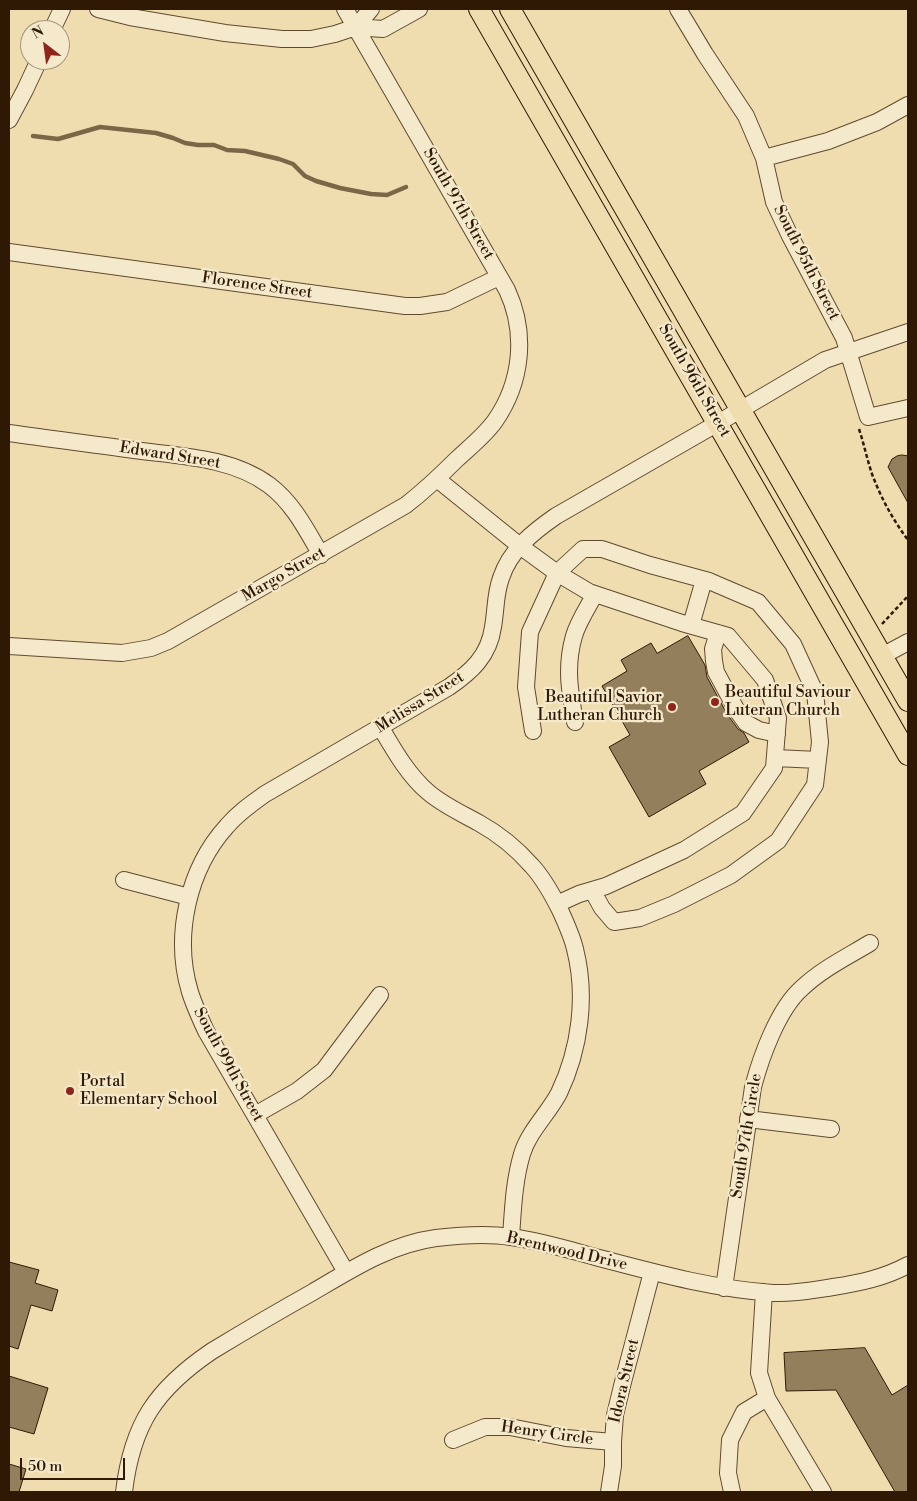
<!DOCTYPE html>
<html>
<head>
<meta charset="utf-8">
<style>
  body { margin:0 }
  #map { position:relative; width:917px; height:1501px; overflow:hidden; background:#f0ddaf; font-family:"Libre Bodoni",serif }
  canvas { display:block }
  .frame { position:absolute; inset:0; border:10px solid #301904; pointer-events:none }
  .north { position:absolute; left:20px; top:20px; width:50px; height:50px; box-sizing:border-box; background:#f5e9cb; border:1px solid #a6967b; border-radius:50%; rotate:330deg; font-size:14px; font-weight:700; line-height:20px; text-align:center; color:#301904 }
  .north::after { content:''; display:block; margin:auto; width:18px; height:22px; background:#8f2418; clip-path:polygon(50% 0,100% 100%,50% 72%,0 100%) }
  .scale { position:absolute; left:20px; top:1458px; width:105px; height:22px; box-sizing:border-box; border:2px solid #301904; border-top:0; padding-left:6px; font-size:15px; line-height:18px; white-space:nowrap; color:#301904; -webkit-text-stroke:4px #f5e9cb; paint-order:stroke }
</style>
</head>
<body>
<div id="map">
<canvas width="917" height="1501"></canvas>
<div class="frame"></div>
<div class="north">N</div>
<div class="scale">50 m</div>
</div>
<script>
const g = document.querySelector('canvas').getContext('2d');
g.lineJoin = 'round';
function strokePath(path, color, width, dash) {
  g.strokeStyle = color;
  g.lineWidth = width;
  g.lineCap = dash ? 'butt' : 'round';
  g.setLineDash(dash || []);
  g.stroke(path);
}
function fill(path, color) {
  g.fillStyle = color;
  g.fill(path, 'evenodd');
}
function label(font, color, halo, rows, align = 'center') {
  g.font = font + ' "Libre Bodoni",serif';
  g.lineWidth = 4.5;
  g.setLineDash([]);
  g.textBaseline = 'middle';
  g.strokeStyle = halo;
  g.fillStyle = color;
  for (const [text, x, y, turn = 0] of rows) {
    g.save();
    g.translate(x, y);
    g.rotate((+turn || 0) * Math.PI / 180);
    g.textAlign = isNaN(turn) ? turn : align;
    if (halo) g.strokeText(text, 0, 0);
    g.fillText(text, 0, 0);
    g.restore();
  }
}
strokePath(new Path2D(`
  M33,136L58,139L100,127L156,133L173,138L185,143L198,145H214L227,150L245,151L279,159L293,164L305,176L316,181L340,188L371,194L387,195L406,187`), '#7c6648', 4.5);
const building = new Path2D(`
  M902,455L908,456V503L888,467L892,459L897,456Z
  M688,636L705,665L707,677L727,714L738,729L744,733L749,742L699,771L706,784L649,817L609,747L630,735L602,686L627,671L621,660L651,643L657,653Z
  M9,1262L39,1270L35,1283L58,1290L52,1311L31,1305L18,1349L9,1346Z
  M865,1348L892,1395L908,1385V1492H895L836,1390L786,1391L784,1353Z
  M9,1376L48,1388L34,1434L9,1427Z
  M9,1464L26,1469L19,1492H9Z`);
fill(building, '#947f5d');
strokePath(building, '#301904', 1);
const minor = new Path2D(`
  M98,9L130,17L225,33L282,39H311L335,34L356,27L383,29L419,9
  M678,9L705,54L746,116L764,158L774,202L790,236L844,338L868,417L908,408
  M356,27L371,9
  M52,30L62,9
  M9,120L25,90L39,60
  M764,158L828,141L877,122L908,105
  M9,252L405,306H420L447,302L499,277
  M9,433C50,439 92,444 134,450C178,456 231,457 269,485C293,503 306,529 321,555
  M437,479L520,546L557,573L530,632L526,687L533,731
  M691,625L704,580
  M718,633L713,649L714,661L716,672L736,709L746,723L759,730L777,734
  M9,646L122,653L151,648L168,641L406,505C424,491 441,475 457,459C470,447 485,435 495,421C522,382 527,333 507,290L345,9
  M882,656L908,642
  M575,722C570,692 565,667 574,636C578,622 588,607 595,594
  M381,728C394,750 408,775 428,792C443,805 461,813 479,823C499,834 517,849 532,866C544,879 552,894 560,910C566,923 572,936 575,949C587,996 580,1049 559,1093C548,1114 529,1131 522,1154C514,1181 513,1209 511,1237
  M775,758L818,760
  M124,880L189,897
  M557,904L579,894L606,886L684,850L743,813L774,768L778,718L765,680L728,636L682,623L589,592L557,573L583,549H602L650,565L709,581L758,602L793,644L815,692L820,742L815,785L778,841L731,875L674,904L640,918L614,922L602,908L592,890
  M255,1115L297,1091L324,1070L380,995
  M748,1119L831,1129
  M346,1272L206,1031C200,1018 194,1005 190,992C173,936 188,869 227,826C238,813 251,804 265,794L449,687C471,672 489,656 493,627C496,611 495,594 501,578C510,550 533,532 556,516L718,423L825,360L908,332
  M724,1288L753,1087C761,1057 778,1009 802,988C822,969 847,957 870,943
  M764,1292L759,1373L767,1398L823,1492
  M453,1440L485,1427H510L566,1438L613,1442
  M124,1492C132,1424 156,1389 212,1351C245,1331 279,1311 313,1292C352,1269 391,1244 436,1238C461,1235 487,1233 511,1237C541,1241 570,1250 599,1258C656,1273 714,1289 773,1293C793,1294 813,1290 833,1287C859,1283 884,1278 908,1265
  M609,1492L613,1466V1442L615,1415L623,1382L652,1272
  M732,1492L728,1473L730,1440L744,1412L767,1398`);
const major = new Path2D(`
  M479,9L908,755
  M510,9L908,701`);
strokePath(minor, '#604a2f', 18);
strokePath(major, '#301904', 22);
strokePath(new Path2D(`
  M859,429C864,444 867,459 872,474C881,498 893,520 908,540
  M882,624L908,596`), '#301904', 2.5, [4, 2.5]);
strokePath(minor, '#f5e9cb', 16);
strokePath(major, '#f0ddaf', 20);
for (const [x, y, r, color] of [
  [715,702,5,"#8f2418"],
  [672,707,5,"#8f2418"],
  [70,1091,5,"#8f2418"]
]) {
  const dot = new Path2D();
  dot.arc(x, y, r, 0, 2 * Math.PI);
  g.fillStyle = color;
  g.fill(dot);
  strokePath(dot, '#f5e9cb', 2);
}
label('16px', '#301904', '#f5e9cb', [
  ["South 97th Street",458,204,60],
  ["South 95th Street",806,263,63],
  ["Florence Street",257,286,8],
  ["South 96th Street",694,381,60],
  ["Edward Street",170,456,9],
  ["Margo Street",284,575,-30],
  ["Melissa Street",420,703,-32],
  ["South 99th Street",228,1065,61],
  ["South 97th Circle",747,1136,-81],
  ["Brentwood Drive",567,1252,13],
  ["Idora Street",625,1381,-77],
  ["Henry Circle",547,1434,8]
]);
label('16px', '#301904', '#f5e9cb', [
  ["Beautiful Saviour",725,693],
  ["Luteran Church",725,711],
  ["Beautiful Savior",662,698,"right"],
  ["Lutheran Church",662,716,"right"],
  ["Portal",80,1082],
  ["Elementary School",80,1100]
], 'left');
</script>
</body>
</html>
